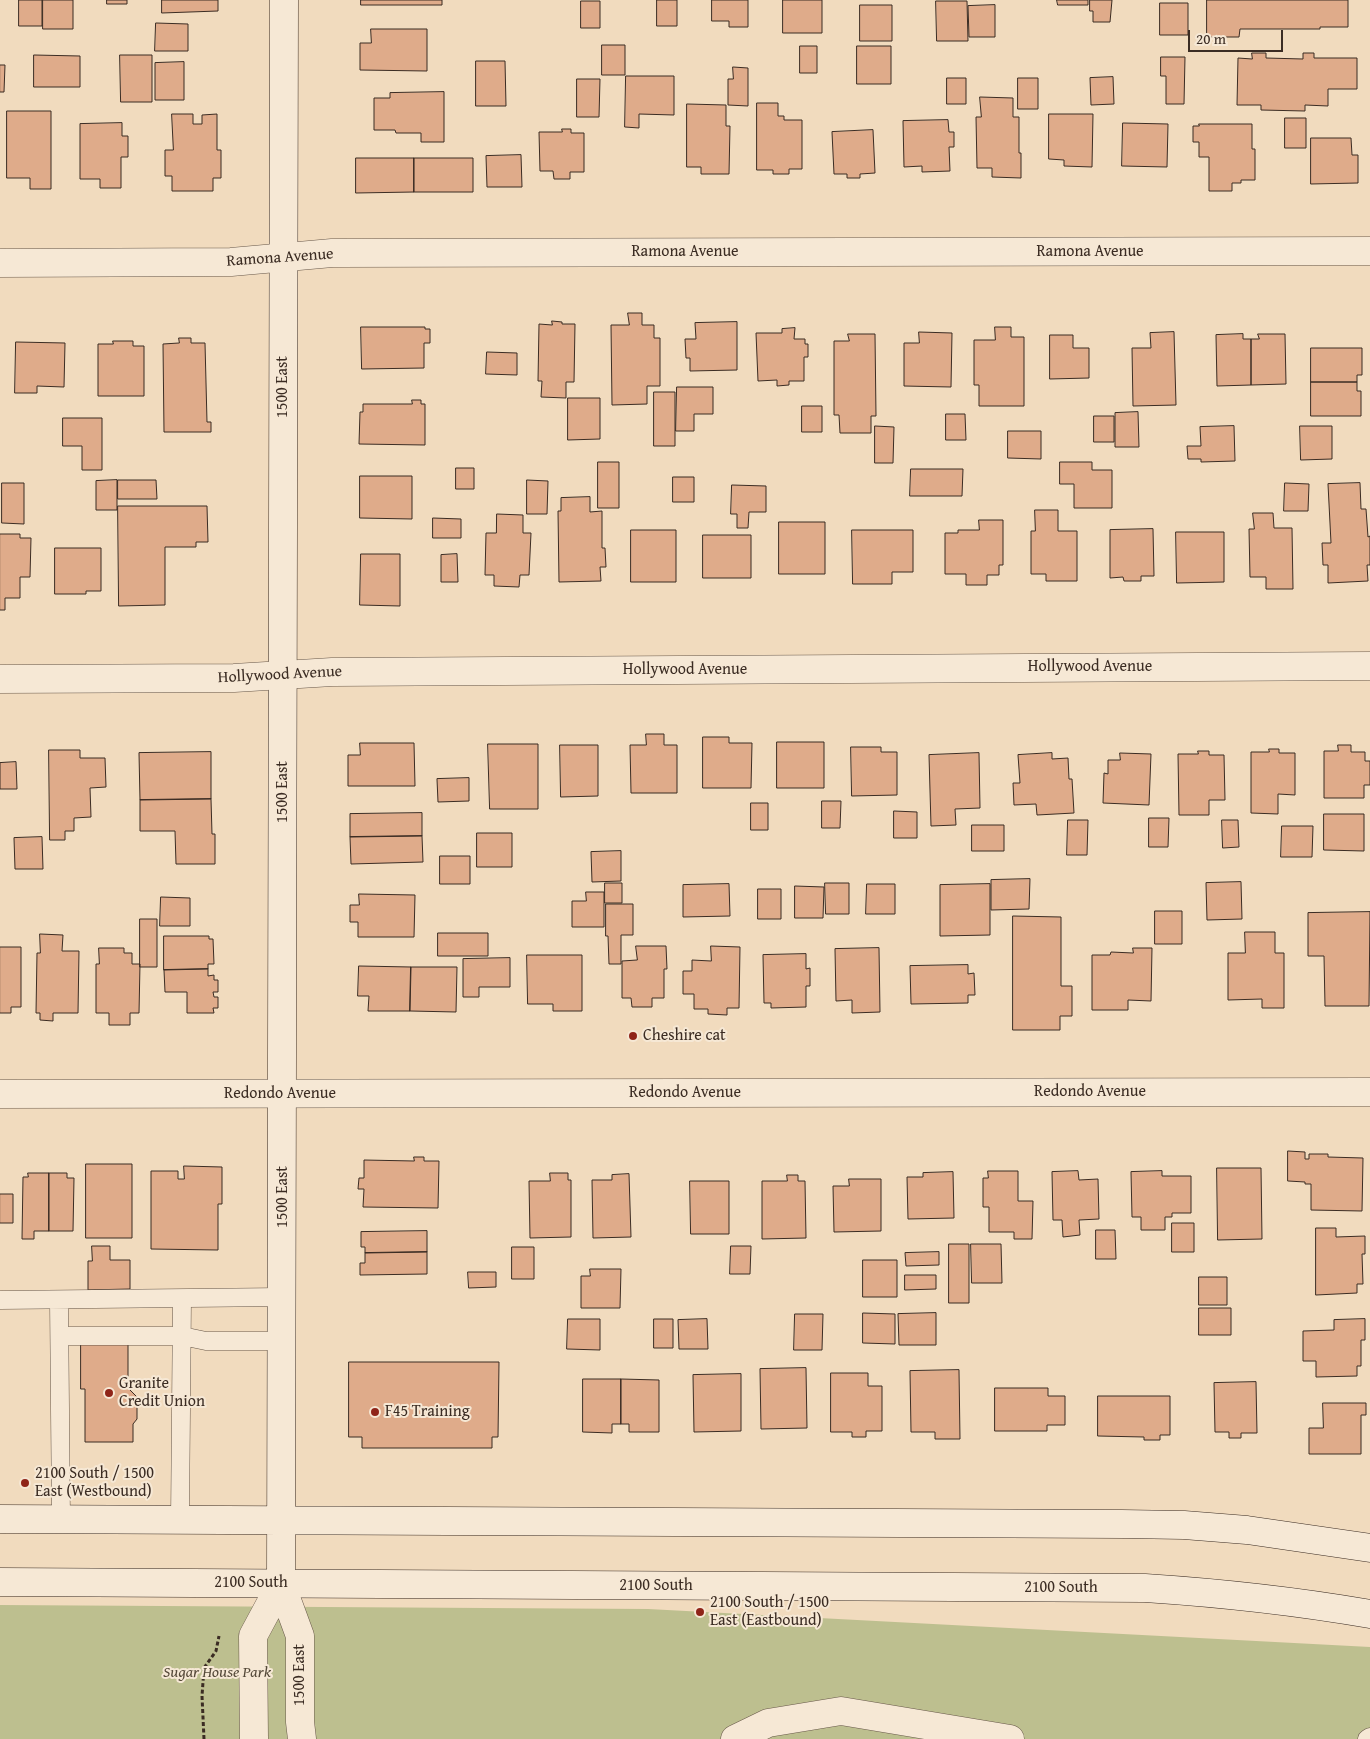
<!DOCTYPE html>
<html>
<head>
<meta charset="utf-8">
<style>
  body { margin:0 }
  #map { position:relative; width:1370px; height:1739px; overflow:hidden; background:#f1dbbe; font-family:"Gentium Book Plus",serif }
  canvas { display:block }
  .scale { position:absolute; left:1188px; top:30px; width:95px; height:22px; box-sizing:border-box; border:2px solid #3b2c23; border-top:0; padding-left:6px; font-size:15px; line-height:18px; white-space:nowrap; color:#3b2c23; -webkit-text-stroke:4px #f6e8d5; paint-order:stroke }
</style>
</head>
<body>
<div id="map">
<canvas width="1370" height="1739"></canvas>
<div class="scale">20 m</div>
</div>
<script>
const g = document.querySelector('canvas').getContext('2d');
g.lineJoin = 'round';
function fill(path, color) {
  g.fillStyle = color;
  g.fill(path, 'evenodd');
}
function strokePath(path, color, width, dash) {
  g.strokeStyle = color;
  g.lineWidth = width;
  g.lineCap = dash ? 'butt' : 'round';
  g.setLineDash(dash || []);
  g.stroke(path);
}
function label(font, color, halo, rows, align = 'center') {
  g.font = font + ' "Gentium Book Plus",serif';
  g.lineWidth = 4;
  g.setLineDash([]);
  g.textBaseline = 'middle';
  g.strokeStyle = halo;
  g.fillStyle = color;
  for (const [text, x, y, turn = 0] of rows) {
    g.save();
    g.translate(x, y);
    g.rotate((+turn || 0) * Math.PI / 180);
    g.textAlign = isNaN(turn) ? turn : align;
    if (halo) g.strokeText(text, 0, 0);
    g.fillText(text, 0, 0);
    g.restore();
  }
}
fill(new Path2D(`
  M0,1605L648,1609L1370,1647V1739H0Z`), '#bdbf8f');
const building = new Path2D(`
  M19,0H42V26H19Z
  M43,0H73V29H43Z
  M107,0H127V4H107Z
  M162,0H218V11L162,13Z
  M361,0H442V5H361Z
  M657,0H677V26H657Z
  M712,0H748V27H729V21H712Z
  M783,0H822V33H783Z
  M1057,0H1088V5H1058Z
  M1090,0H1112L1110,22H1093V11H1090Z
  M1207,0H1348V27H1320V29H1240L1239,37H1207Z
  M581,1H600V28H581Z
  M936,1H967L968,41H937Z
  M1160,3H1188V35H1160Z
  M860,5H892V41H860Z
  M995,5V37H969L968,6Z
  M156,23L188,24V51H155Z
  M371,29H427V71L360,70V43H371Z
  M602,45H625V75H602Z
  M800,46H817V73H800Z
  M857,46H891V84H857Z
  M1252,53H1266V58L1303,59V53H1314V58H1357V89H1328V106L1305,105V111L1261,110V105H1237L1238,58L1252,59Z
  M34,55L80,56V87H34Z
  M120,55H152V102H121Z
  M1161,57H1185L1184,104H1166V76H1161Z
  M476,61H505L506,106H476Z
  M184,62V100H155V63Z
  M0,65H5L4,92H0Z
  M733,67L748,68V106L728,105V79H733Z
  M626,76H674V115L639,114V128L625,127Z
  M1113,77L1114,104L1091,105L1090,78Z
  M947,78H966V104H947Z
  M1018,78H1038V109H1018Z
  M577,79H600L599,117H577Z
  M444,92V142H421V133H396L395,130H374V98H390V93Z
  M980,97L1013,98V117H1019V153H1021V178L992,177V168H977L976,117H981Z
  M757,103H778V116H784V120H802V169H789V174H773V170H757Z
  M687,104L726,105V126H730L729,174H701V167H687Z
  M7,111H51V189H30V178H7Z
  M172,114H193V124H202V115L217,114V150H221V178H213V191H172V176H165V150H173Z
  M1049,114H1093L1092,167L1064,166V160L1049,159Z
  M1285,118H1306V148H1285Z
  M948,120L949,132H954V147H949L950,171L922,172V166L904,167L903,121Z
  M122,123V136H128V157H121V188H100V179H80V124Z
  M1123,123L1168,124L1167,167L1122,166Z
  M1199,124H1252V149H1255V180H1241V183H1232V191H1209V157H1199V142H1193V126H1199Z
  M562,129H571V133H584V172H570V179H554L553,171H540L539,132H562Z
  M873,130L875,173L860,174V178H847V174H834L832,132Z
  M1311,138H1351L1352,155H1358V183L1311,184Z
  M521,155L522,187H487L486,156Z
  M356,158H414V192L356,193Z
  M414,158H473V192H414Z
  M628,313H642V325H654V338H660V386H647V404L612,405L611,325H629Z
  M552,321L562,322V324H575L574,382H566V398L541,397L542,381H538L539,324L552,325Z
  M737,322V370L690,371V358H686L685,339H696L695,323Z
  M361,327H425V329H430V343H424V368L362,369Z
  M995,327H1011V337H1024V406H979V385H974V340H995Z
  M795,328L794,339H805V344H808V357H804V381H789V385L777,386V380L758,381L756,333H782V329Z
  M919,332L952,333L951,387L904,386V343H919Z
  M1174,332L1176,405L1133,406L1132,348H1151L1150,333Z
  M848,334H875L876,416H871V433H840L839,415H834V341H849Z
  M1243,334V339H1251V385L1217,386L1216,335Z
  M1258,334H1285L1286,384L1251,385V339H1259Z
  M1050,335H1073V348H1089V378L1050,379Z
  M179,338H191V343H205L207,422H211V432H164L163,344L179,343Z
  M113,341H133V346H144V396H98V344H113Z
  M16,342L65,343L64,387L37,386V393H15Z
  M1311,348H1362V375H1357V382H1311Z
  M487,352L517,353V375L486,374Z
  M1311,382H1357V391H1361V416H1311Z
  M677,387H713V414H694V431H676Z
  M654,392H675V446H654Z
  M568,398H600V439L568,440Z
  M412,400H421V404H425V445L359,444L360,412H363V404H412Z
  M802,406H822V432H802Z
  M1138,412L1139,447H1115V413Z
  M946,414H965L966,440H946Z
  M1094,416H1114V442H1094Z
  M63,418H102V470H82V446H63Z
  M875,426L894,427L893,463H875Z
  M1234,426L1235,461L1201,462V459H1188L1187,446H1201L1200,427Z
  M1300,426H1332V459L1301,460Z
  M1008,431H1041V459L1008,458Z
  M598,462H619V508H598Z
  M1060,462H1092V470H1112V508H1074V484H1060Z
  M456,468H474V489H456Z
  M911,469H963L962,496H910Z
  M360,476H412V519L360,518Z
  M673,477H694V502H673Z
  M117,480V510H96V481Z
  M118,480H156L157,499H118Z
  M527,480L548,481L547,514H527Z
  M2,483H24V524L2,523Z
  M1285,483L1309,484L1308,511H1284Z
  M1360,483L1361,509H1366L1368,537L1370,536V565H1367L1368,581L1328,583V565H1323L1322,543H1331L1328,484Z
  M732,485L766,486V512H749L748,528H737V514H731Z
  M590,497V512L602,511V548H605L606,567H600L601,581L559,582L558,511H561V498Z
  M118,506H207L208,542H196V547H165V605L119,606Z
  M1035,510H1058V531H1077V581H1046V574H1031V531H1035Z
  M1253,513H1273L1274,528H1292L1293,589H1266V577H1250L1249,529H1254Z
  M497,514L523,515V533H531L529,575H520L519,587L494,586V575H485L486,533H496Z
  M433,518L461,519V538H433Z
  M979,520H1003V565H999V575H987V585H966V574H945V533H958V530H979Z
  M779,522H825V574H779Z
  M1153,529L1154,576H1141V581H1124L1123,577L1110,578V530Z
  M631,530H676V582H631Z
  M852,530H913V572H892V584H853Z
  M1176,532H1224V582L1177,583Z
  M0,534H20V538H31L30,577H20V598H5V610H0Z
  M703,535H751V578H703Z
  M55,548H101V591H86V594H55Z
  M361,554H400V606L360,605Z
  M457,554L458,582H441V555Z
  M646,734H664V745H677V793H631L630,745H646Z
  M703,737H729V743H752L751,788H703Z
  M777,742H824V788H777Z
  M360,743H414L415,786H348V755H360Z
  M488,744H538V809H490Z
  M560,745H598V796L561,797Z
  M1338,745H1351V752H1365V761H1370V785H1364V798H1324V751H1338Z
  M851,747H881V752H897V795L852,796Z
  M1269,749H1279V753H1295V795L1278,794V814L1251,813V752H1269Z
  M49,750H80V758H105L106,787L90,788L91,817L74,818V831H65V840H50Z
  M1198,751H1209V755H1224L1225,800H1209V815H1179L1178,754H1198Z
  M211,752V799L140,800L139,753Z
  M979,753L980,808L955,809L956,825L931,826L929,755Z
  M1052,753V759L1068,758L1069,779H1072L1074,813L1037,815L1036,804L1014,805L1013,783H1020L1018,755Z
  M1120,753L1151,754L1149,805L1103,803L1104,773L1108,774V760H1120Z
  M16,762L17,789H0V763Z
  M469,778V801L438,802L437,779Z
  M211,799L212,834H215V864H176L175,831H140V800Z
  M822,801H841L840,828H822Z
  M751,803H768V830H751Z
  M894,811L917,812V838H894Z
  M422,813V836L350,837V814Z
  M1324,814H1364V851L1324,850Z
  M1149,818H1169L1168,847H1149Z
  M1068,820H1088L1087,855H1067Z
  M1222,820H1238L1239,847L1223,848Z
  M972,825H1004V851H972Z
  M1282,826H1313L1312,857H1281Z
  M477,833H512V867H477Z
  M422,836L423,862L351,864L350,837Z
  M42,837L43,869H15L14,838Z
  M621,851V881L592,882L591,852Z
  M440,856H470V884H440Z
  M1030,879L1029,909L991,910V880Z
  M1241,882L1242,919L1207,920L1206,883Z
  M605,883H622V903H605Z
  M825,883H849V914H826Z
  M729,884L730,916L683,917V885Z
  M867,884H895V914H866Z
  M990,884V935L940,936V885Z
  M795,886L824,887L823,918H795Z
  M758,889H781V919H758Z
  M586,892H604V927H572V901H586Z
  M359,894L415,895L414,937H358V922H350V905H359Z
  M161,897L190,898V926H160Z
  M606,904H633V935H621V964H609L608,936H606Z
  M1155,911H1182V944H1155Z
  M1370,912L1369,1006H1325L1324,956H1308V913Z
  M1013,916L1061,917V986H1072V1016H1060V1030H1013Z
  M140,919H157V967H140Z
  M1245,932H1275V953H1284V1008H1262V999L1228,1000V953H1245Z
  M438,933H488V956H438Z
  M40,934L63,935L62,951H79L78,1013H53V1021L40,1020V1013H36L37,953H40Z
  M164,936H209V939H213L214,964H208V969L164,970Z
  M636,946H666L667,969H664V998H652V1007H632L631,998H622V961L637,960Z
  M711,946L740,947L739,1008H727V1015L708,1014V1009H694V994H683V971H692V960L711,961Z
  M0,947H21V1007H11V1013H0Z
  M99,948H124V953H132V964H140L139,1013H130V1025H109V1013H96V964H99Z
  M879,948L880,1012L852,1013V1000L836,1001L835,949Z
  M1133,948H1152L1151,1001L1128,1000V1010H1092V955H1110L1111,952L1133,953Z
  M806,954V969L810,968V986H806V1007L771,1008V1003H764L763,955Z
  M527,955H582V1011H553V1004H528Z
  M510,958V987H479V997H463V959Z
  M968,965V974L974,973L975,995H968V1003L911,1004L910,966Z
  M359,966L411,967L410,1011H368L369,996H358Z
  M411,967H457L456,1012L410,1011Z
  M208,969V976L214,975V980H218V992H213L214,997H218V1008H213L214,1013H187V992H165L164,970Z
  M1288,1151L1305,1152V1159H1309V1154H1328V1157L1363,1158L1362,1211L1311,1210V1184H1305V1182L1288,1181Z
  M414,1157H424V1161H439L438,1208L363,1207L364,1189H358L359,1178H364V1160L414,1161Z
  M86,1164H132V1238H86Z
  M184,1166L222,1167V1204H218V1250L151,1249V1171H178V1179H184Z
  M1217,1168H1261L1262,1239L1218,1240Z
  M988,1171H1018V1201H1033L1032,1239H1014V1232H989V1207H983V1178H988Z
  M1078,1171L1079,1180L1098,1179L1099,1219L1079,1220L1080,1235L1063,1237L1062,1220H1053L1052,1172Z
  M1162,1171V1176H1191V1213H1172V1217H1165V1230H1141V1217H1132L1131,1172Z
  M953,1172L954,1218L908,1219L907,1177H923V1173Z
  M28,1173H49V1231H34V1239H22L23,1177H28Z
  M49,1173H67V1178H74L73,1231H49Z
  M550,1173H568V1180H571V1237L530,1238L529,1181H550Z
  M629,1174L631,1237L593,1238L592,1180H612V1175Z
  M787,1175H798V1181H805L806,1238L762,1239V1181H787Z
  M849,1179H881V1231L834,1232L833,1186H849Z
  M690,1181H729V1234H691Z
  M0,1194H13V1223H0Z
  M1172,1223H1194V1252H1172Z
  M1316,1228H1336V1237L1365,1236V1254H1362L1363,1284H1357V1293L1316,1295Z
  M1096,1230H1115L1116,1259H1096Z
  M427,1231V1252L365,1253V1247H361V1232Z
  M949,1244H969V1303H949Z
  M971,1244H1001L1002,1283H972Z
  M92,1246H110V1260H130V1289L88,1290V1261H92Z
  M731,1246H751L750,1274H730Z
  M512,1247H534V1279H512Z
  M427,1252V1274L360,1275V1263H365V1253Z
  M939,1252V1265L906,1266L905,1253Z
  M863,1260H897V1297H863Z
  M590,1269H621L620,1308H581V1276H590Z
  M468,1272H496V1287L469,1288Z
  M905,1275H936V1289L905,1290Z
  M1199,1277H1227V1305H1199Z
  M1199,1308H1231V1335H1199Z
  M863,1313L895,1314V1344L863,1343Z
  M936,1313V1345H899L898,1314Z
  M795,1314H823L822,1350H794Z
  M568,1319H600V1350L567,1349Z
  M654,1319H673V1348H654Z
  M707,1319L708,1349H679L678,1320Z
  M1365,1319V1340H1361V1366H1357V1376L1316,1377V1361H1303V1331L1334,1330V1320Z
  M81,1344H128V1388L137,1397V1419L133,1424V1442H85V1389H81Z
  M349,1362H499L498,1437H492V1448H362V1437H349Z
  M806,1368L807,1428L761,1429L760,1369Z
  M959,1370L960,1439H935V1432H911L910,1371Z
  M831,1373H868V1386H882V1431H866V1437H852V1432H831Z
  M741,1374V1431L694,1432L693,1375Z
  M583,1379H621V1424H612V1433L583,1432Z
  M621,1379L659,1380V1432H629V1424H621Z
  M1256,1382L1257,1433H1241V1438H1229V1432H1215L1214,1383Z
  M995,1388H1048V1396H1065V1425H1047V1431H995Z
  M1098,1396H1170V1435H1160V1440H1144V1437L1098,1436Z
  M1323,1403H1366V1415H1361V1454H1309V1428H1323Z`);
fill(building, '#dfab8a');
strokePath(building, '#3b2c23', 1);
const lane = new Path2D(`
  M0,1300L282,1297
  M59,1300L61,1519
  M60,1336H182L206,1341H282
  M180,1520L182,1299
  M1367,1739L1370,1737`);
const street = new Path2D(`
  M0,263L231,262L332,253L1370,251
  M0,679L234,678L332,672L1370,666
  M0,1094L1370,1092
  M281,1584L300,1636V1722L302,1739
  M254,1739L253,1636L281,1584
  M735,1739L768,1723L841,1711L1010,1739`);
const secondary = new Path2D(`
  M0,1519L1122,1524L1184,1525L1247,1530L1370,1548
  M0,1582L1145,1588C1221,1593 1295,1601 1370,1614
  M281,1584L284,0`);
strokePath(lane, '#68584a', 19);
strokePath(street, '#68584a', 29);
strokePath(secondary, '#3b2c23', 29);
strokePath(new Path2D(`
  M204,1739L202,1696L204,1668L216,1651L219,1636`), '#3b2c23', 3, [4, 2.5]);
strokePath(lane, '#f6e8d5', 18);
strokePath(street, '#f6e8d5', 28);
strokePath(secondary, '#f6e8d5', 28);
for (const [x, y, r, color] of [
  [633,1036,5,"#8f2418"],
  [109,1393,5,"#8f2418"],
  [375,1412,5,"#8f2418"],
  [25,1483,5,"#8f2418"],
  [700,1612,5,"#8f2418"]
]) {
  const dot = new Path2D();
  dot.arc(x, y, r, 0, 2 * Math.PI);
  g.fillStyle = color;
  g.fill(dot);
  strokePath(dot, '#f6e8d5', 2);
}
label('16px', '#3b2c23', '#f6e8d5', [
  ["Ramona Avenue",685,252],
  ["Ramona Avenue",1090,252],
  ["Ramona Avenue",280,258,-4],
  ["1500 East",283,387,-90],
  ["Hollywood Avenue",1090,667],
  ["Hollywood Avenue",685,670],
  ["Hollywood Avenue",280,675,-3],
  ["1500 East",283,792,-90],
  ["Redondo Avenue",1090,1092],
  ["Redondo Avenue",685,1093],
  ["Redondo Avenue",280,1094],
  ["1500 East",283,1197,-90],
  ["2100 South",251,1583],
  ["2100 South",656,1586],
  ["2100 South",1061,1588],
  ["1500 East",300,1675,-90]
]);
label('16px', '#3b2c23', '#f6e8d5', [
  ["Cheshire cat",643,1036],
  ["Granite",119,1384],
  ["Credit Union",119,1402],
  ["F45 Training",385,1412],
  ["2100 South / 1500",35,1474],
  ["East (Westbound)",35,1492],
  ["2100 South / 1500",710,1603],
  ["East (Eastbound)",710,1621]
], 'left');
label('italic 16px', '#554939', '#f6e8d5', [
  ["Sugar House Park",217,1673]
]);
</script>
</body>
</html>
